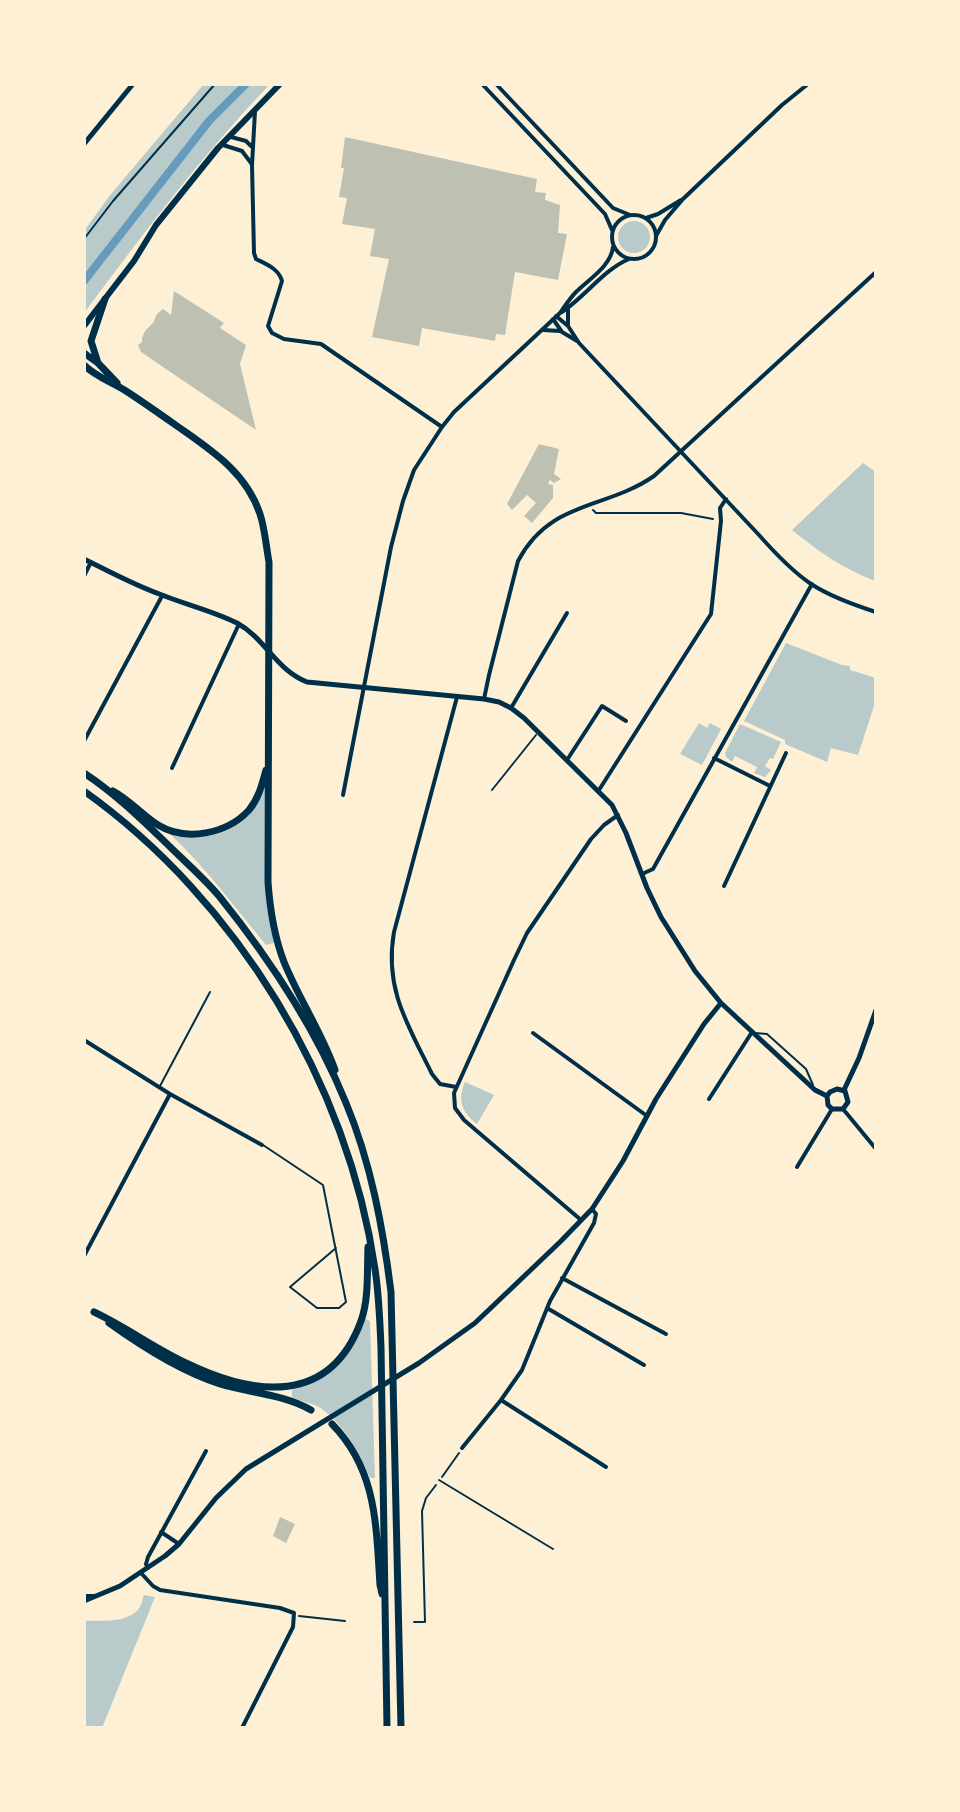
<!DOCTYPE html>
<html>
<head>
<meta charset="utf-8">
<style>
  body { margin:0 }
  #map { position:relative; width:960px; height:1812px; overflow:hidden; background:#fdf0d5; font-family:Inter,sans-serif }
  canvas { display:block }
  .frame { position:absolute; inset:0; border:86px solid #fdf0d5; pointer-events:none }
</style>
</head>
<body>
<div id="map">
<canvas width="960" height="1812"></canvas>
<div class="frame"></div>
</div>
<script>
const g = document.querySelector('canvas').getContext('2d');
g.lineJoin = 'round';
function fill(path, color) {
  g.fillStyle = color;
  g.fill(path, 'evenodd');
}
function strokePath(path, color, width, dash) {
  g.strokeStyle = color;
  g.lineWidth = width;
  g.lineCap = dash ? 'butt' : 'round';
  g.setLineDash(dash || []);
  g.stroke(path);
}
fill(new Path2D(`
  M204,84H270C202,155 143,234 84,313V231L111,194Z
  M618 237a16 16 0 1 1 32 0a16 16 0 1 1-32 0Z
  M863,463L876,472L875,581C840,567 821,553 792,530Z
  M786,643L842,665L850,666V670L876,678V700L858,755L831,748L827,762L785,744V740L744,721Z
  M699,723L707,728L710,723L721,729L702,765L680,754Z
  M740,724L781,742L773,759L770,758L765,766L771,770L765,777L754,773L757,767L735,756L732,762L726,757L725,753Z
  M269,763V882L274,943L266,945C235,907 206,868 170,834C200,840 232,838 249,810C258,796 263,778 269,763Z
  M465,1082L494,1095L477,1124C462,1112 457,1101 465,1082Z
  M363,1318L370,1321L375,1478H370C360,1453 345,1426 322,1409C314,1403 302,1402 292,1397V1390C336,1377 345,1357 363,1318Z
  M144,1595L155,1597L102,1728H84V1621C101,1620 129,1624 140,1607C142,1604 142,1599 144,1595Z`), '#b9caca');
strokePath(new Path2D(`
  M84,281L209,121L246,84`), '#669bbc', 8);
fill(new Path2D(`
  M345,137L537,179L535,192L546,193L545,200L560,205L558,233L567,234L558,280L515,272L505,335L496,334L495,341L422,328L419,346L372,337L389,259L370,256L375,229L342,224L347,198L339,197L344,168H341Z
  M174,291L224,323L220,328L246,345L240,364L256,430L141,352L138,345L142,342V338L145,331L153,323L157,314L163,309L171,315Z
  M539,444L559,449L554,474L561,479L554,483L550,480L548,484L553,485V498L532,523L524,516L536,503L527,495L512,510L507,504Z
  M280,1517L295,1524L286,1543L273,1536Z`), '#bec0b2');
strokePath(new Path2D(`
  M84,239L113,201L215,84
  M593,510L596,513H681L713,519
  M442,1477L459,1453
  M299,1616L345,1621
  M414,1622H425L422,1511L426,1498L436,1485`), '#003049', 2);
strokePath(new Path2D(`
  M492,790L536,735
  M755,1033L767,1034L806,1069L813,1085
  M160,1086L210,992
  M263,1145L323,1185L346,1302L339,1308H317L290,1287L336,1248
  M439,1480L553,1549`), '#003049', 2);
strokePath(new Path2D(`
  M482,84L605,214L612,230
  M496,84L613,208L630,215
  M255,111L252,165L254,253L256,259C266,264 279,269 282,281L268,326L272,333L284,339L321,344L442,427
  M231,137L246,141L251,146
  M223,145L242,151L251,163
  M612 237a22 22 0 1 1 44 0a22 22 0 1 1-44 0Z
  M646,218L658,214L681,200
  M656,236L665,220L683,199L782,105L808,84
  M562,312C586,296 603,270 629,259
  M556,316L568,326L579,343L759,535C774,552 792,571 811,584C831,597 854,605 876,612
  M553,319L562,332L577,341
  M568,325V307
  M543,330L560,331
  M84,576L91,562
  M484,699L489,675L518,561C550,500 605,510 654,476L876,272
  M511,708L567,613
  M84,741L162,596
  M714,758L770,786
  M567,760L602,706L626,721
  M172,768L239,624
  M599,790L711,614L721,521L720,508L726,499
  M343,795L391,547L403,501L414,470L442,427L454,412L560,313C565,306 570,298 576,292C589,279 611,266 613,247
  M642,874L653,869L812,584
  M724,886L786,753
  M533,1033L647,1116
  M84,1040L170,1094L262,1145
  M456,1087L440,1084L432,1074C408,1025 384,989 394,932L457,697
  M709,1099L752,1032
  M843,1109L876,1149
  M797,1167L832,1109
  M581,1220L464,1120L455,1108L454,1093L514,960L527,933L591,839L604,825L618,815
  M84,1256L170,1094
  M562,1278L666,1334
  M547,1308L644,1365
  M501,1400L606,1467
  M462,1448L501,1400L522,1370L550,1301L594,1223L596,1214L592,1209
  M161,1532L179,1544
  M148,1568L146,1564L148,1557L206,1451
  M141,1573L153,1586L160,1590L280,1608L294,1613L293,1627L242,1728
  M84,1596H95`), '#003049', 4);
strokePath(new Path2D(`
  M84,144L133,84
  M84,559C110,572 136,586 162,595C187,605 213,611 237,623C265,638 276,670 307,682L484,699L499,702L511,708L524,718L612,805L626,833L647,888L661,917L695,971L721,1003L815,1090L827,1096L828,1105L832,1109H843L848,1102L845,1091L837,1089L830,1092L827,1096
  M844,1090L859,1058L876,1010
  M84,1601L120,1586L165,1556L179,1544L216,1498L246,1469L419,1363L475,1323L560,1242L592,1209L623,1161L656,1099L704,1024L721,1003`), '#003049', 5);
strokePath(new Path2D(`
  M84,326L134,261L156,225L218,148L280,84`), '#003049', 6);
strokePath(new Path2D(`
  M84,353L98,363L117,383
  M98,363L91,341L105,299
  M84,365C96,377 112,382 126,391C143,402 160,414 177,426C211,450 246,472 260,514C265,529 266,546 269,562L268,882C270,910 274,936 284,962C299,999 322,1033 335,1070
  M84,773C113,792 138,816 163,840C181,858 202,876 219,896C269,958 316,1029 346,1103C371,1163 383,1228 391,1292L401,1728
  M84,791C237,900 348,1083 375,1269C379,1295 380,1321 381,1348L387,1728
  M113,791C130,800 142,815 158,825C186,842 227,834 249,810C259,798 262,784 266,770
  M94,1312C126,1327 154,1348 186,1363C254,1396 330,1406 361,1321C369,1299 367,1271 368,1247
  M109,1323C141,1346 182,1372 220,1384C250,1393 283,1394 311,1410
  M332,1424C377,1470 376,1525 380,1585L382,1594`), '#003049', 7);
</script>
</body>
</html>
